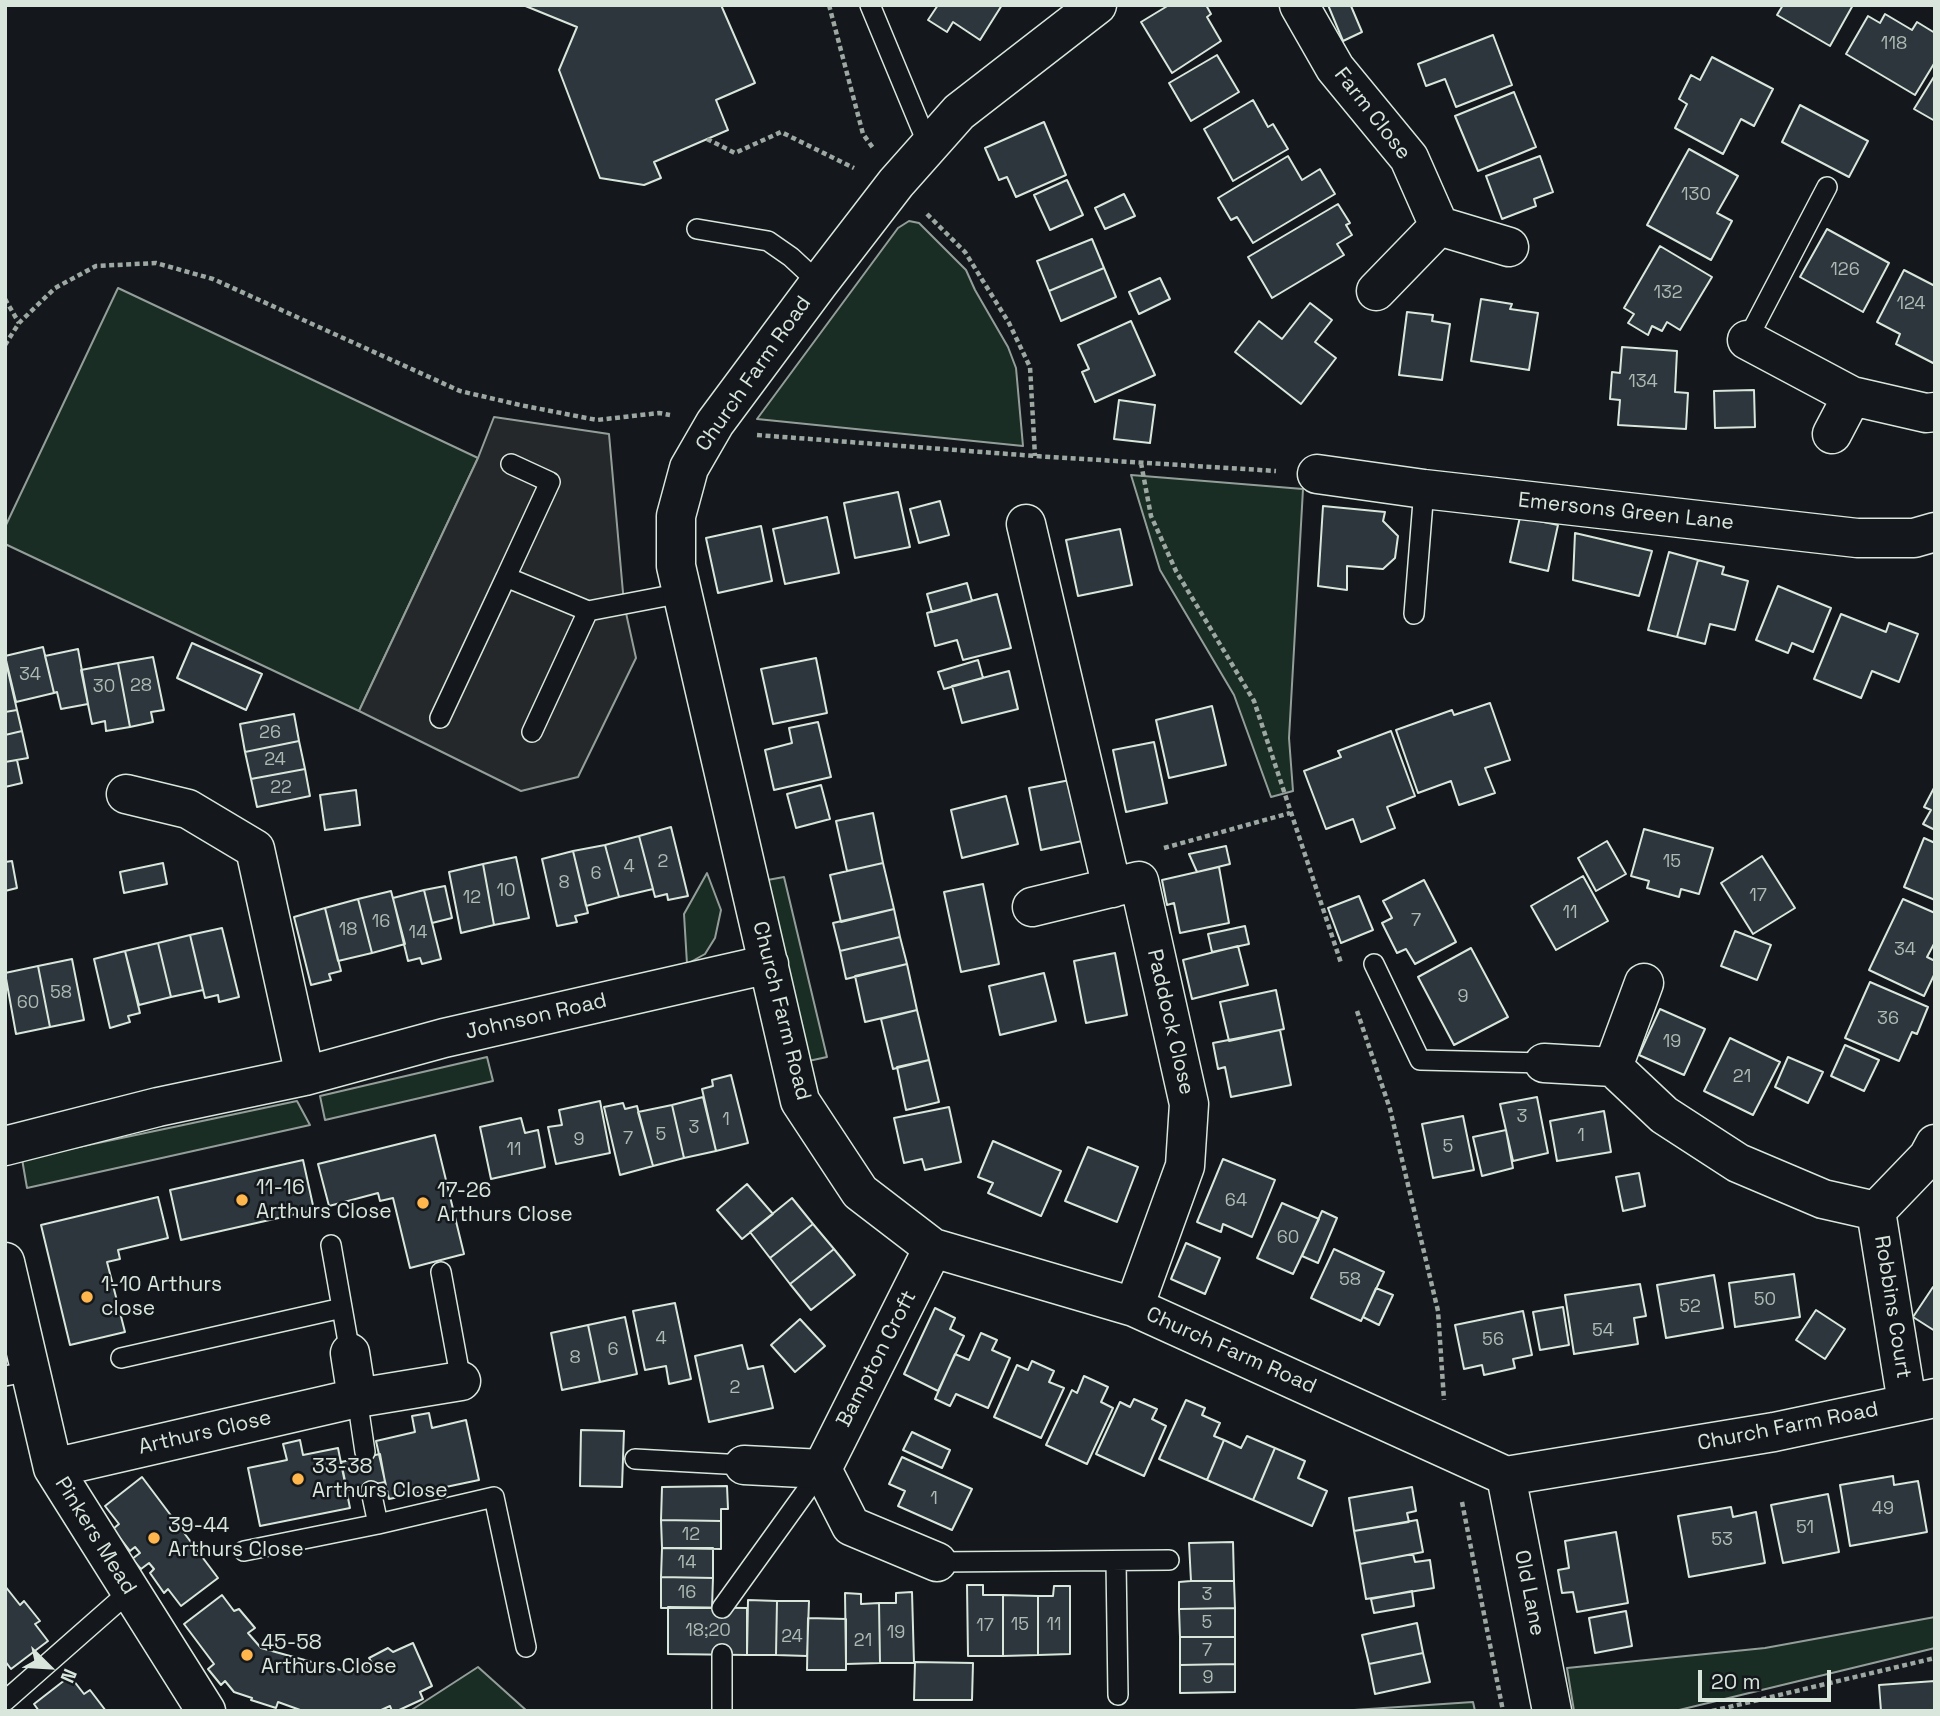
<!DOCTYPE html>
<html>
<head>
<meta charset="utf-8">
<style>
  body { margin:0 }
  #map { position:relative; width:1940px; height:1716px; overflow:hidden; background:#14181c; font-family:"Space Grotesk",sans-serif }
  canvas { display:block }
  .frame { position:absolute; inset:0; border:7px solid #d8e6dc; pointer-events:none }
  .north { position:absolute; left:14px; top:1632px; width:70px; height:70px; -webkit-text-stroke:5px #14181c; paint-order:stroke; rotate:114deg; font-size:19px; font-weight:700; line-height:28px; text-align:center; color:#d8e6dc }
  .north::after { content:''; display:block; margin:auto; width:24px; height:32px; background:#d8e6dc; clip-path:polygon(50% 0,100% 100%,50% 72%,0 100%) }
  .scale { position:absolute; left:1698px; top:1670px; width:133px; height:32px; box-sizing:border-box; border:4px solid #d8e6dc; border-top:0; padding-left:9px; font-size:21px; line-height:24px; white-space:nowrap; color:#d8e6dc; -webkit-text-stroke:5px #14181c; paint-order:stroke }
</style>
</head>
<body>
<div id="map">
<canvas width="1940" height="1716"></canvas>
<div class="frame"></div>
<div class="north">N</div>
<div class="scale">20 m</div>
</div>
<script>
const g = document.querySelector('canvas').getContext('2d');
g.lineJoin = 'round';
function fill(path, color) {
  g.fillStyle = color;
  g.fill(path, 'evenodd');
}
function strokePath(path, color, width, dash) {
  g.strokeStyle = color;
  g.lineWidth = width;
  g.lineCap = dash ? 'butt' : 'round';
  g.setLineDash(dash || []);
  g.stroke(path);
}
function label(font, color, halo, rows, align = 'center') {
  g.font = font + ' "Space Grotesk",sans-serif';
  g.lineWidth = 5;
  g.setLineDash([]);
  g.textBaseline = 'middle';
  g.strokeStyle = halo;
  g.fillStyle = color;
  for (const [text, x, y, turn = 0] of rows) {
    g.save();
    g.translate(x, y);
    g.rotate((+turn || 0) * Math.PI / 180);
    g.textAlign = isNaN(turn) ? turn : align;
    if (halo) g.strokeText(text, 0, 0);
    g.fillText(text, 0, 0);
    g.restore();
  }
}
const green = new Path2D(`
  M909,221L919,223L966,270L975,290L1008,347L1016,368L1023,446L757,419L898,228Z
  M118,288L478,458L359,711L5,544V527Z
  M1131,475L1303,489L1289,738L1293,791L1271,797L1234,695L1160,570Z
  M707,873L721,910L715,938L705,954L687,964L684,914Z
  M784,877L827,1057L804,1062L762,881Z
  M487,1057L493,1081L325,1120L320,1096Z
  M297,1101L310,1125L27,1188L22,1159Z
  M1935,1617V1648L1675,1711H1574L1567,1668L1765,1648Z
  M478,1667L527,1711H410Z
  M1473,1702L1475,1711H1339Z`);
fill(green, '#1a2d24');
strokePath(green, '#939e99', 2);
const parking = new Path2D(`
  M494,417L609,434L624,604L636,658L578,777L521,791L359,711L478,458Z`);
fill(parking, '#24282b');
strokePath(parking, '#939e99', 2);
const building = new Path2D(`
  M523,5H721L755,83L716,100L728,130L654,162L661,178L644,185L600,178L559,70L577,27Z
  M938,5H1002L980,40L953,22L947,32L928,20Z
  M1169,5H1206L1211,14L1207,17L1221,41L1172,73L1141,22Z
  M1328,5H1353L1351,6L1362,32L1343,41Z
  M1783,5H1853L1830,46L1777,15Z
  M1885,14L1912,30L1917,22L1935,33V62L1915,95L1846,54L1868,16L1880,23Z
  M1493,35L1512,85L1456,107L1445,79L1426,86L1418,64Z
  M1217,55L1239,92L1191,121L1169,83Z
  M1712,57L1773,89L1754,126L1741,119L1723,154L1675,128L1687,104L1679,99L1691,75L1700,80Z
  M1935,75V121L1914,109Z
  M1514,92L1536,147L1478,171L1455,116Z
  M1253,100L1268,127L1273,124L1288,149L1233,181L1204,129Z
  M1800,105L1868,141L1849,177L1782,142Z
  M1044,122L1066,175L1016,197L1007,177L999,180L985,148Z
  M1689,149L1738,176L1717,213L1732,221L1711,260L1647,225Z
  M1288,156L1302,180L1320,169L1335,194L1253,243L1237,217L1231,220L1218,198Z
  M1540,156L1553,192L1534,199L1536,206L1502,219L1486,176Z
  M1067,180L1083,215L1050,230L1034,195Z
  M1124,194L1135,216L1105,229L1095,208Z
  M1338,204L1350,223L1346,225L1352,235L1337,244L1344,255L1272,298L1248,257Z
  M1827,229L1889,263L1863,312L1800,277Z
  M1092,239L1104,268L1049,291L1037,261Z
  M1660,246L1712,277L1680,330L1667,322L1662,331L1652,326L1648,335L1628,323L1634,314L1624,308Z
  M1104,268L1116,297L1061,321L1049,291Z
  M1904,270L1935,286V364L1896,344L1900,334L1877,322Z
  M1160,278L1170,299L1139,314L1129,292Z
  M1481,299L1512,304L1510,309L1538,313L1529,370L1471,361Z
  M1310,303L1332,320L1315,342L1336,358L1301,404L1235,352L1259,321L1282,339Z
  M1407,312L1433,315L1432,321L1450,324L1442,380L1399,375Z
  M1131,321L1155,375L1095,402L1082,372L1089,369L1078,345Z
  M1622,347L1677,351L1675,392L1688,393L1686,429L1618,425L1620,400L1610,399L1612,372L1620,373Z
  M1754,390L1755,427L1715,428L1714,391Z
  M1119,400L1155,405L1150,443L1114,439Z
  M898,492L910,547L855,558L844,503Z
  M940,501L949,535L919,543L910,509Z
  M1323,506L1385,512L1383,521L1398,536L1395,558L1383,569L1347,566V590L1318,586Z
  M827,517L839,573L785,584L773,529Z
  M1520,517L1558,525L1548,571L1510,562Z
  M761,526L772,581L718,593L706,538Z
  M1120,529L1132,585L1078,596L1066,540Z
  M1575,533L1652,551L1639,596L1573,580Z
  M1669,552L1698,560L1677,637L1648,630Z
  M1698,560L1724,567L1722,574L1748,581L1735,630L1710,624L1705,644L1677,637Z
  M967,583L972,601L932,612L927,594Z
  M1778,586L1831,608L1813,652L1792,643L1788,653L1756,640Z
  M997,594L1011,648L963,660L957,640L935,646L927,613Z
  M1841,614L1886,632L1889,623L1918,634L1899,682L1872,671L1861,698L1814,679Z
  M192,643L262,674L246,710L177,678Z
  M43,647L54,693L16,702L5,656Z
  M78,649L88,704L61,709L57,692L54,693L45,656Z
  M153,657L164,710L151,712L153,722L130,727L118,663Z
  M5,658L17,710L5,712Z
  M816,658L827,713L773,724L761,669Z
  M978,660L983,678L944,689L938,672Z
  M118,663L130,727L106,731L105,721L92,724L81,670Z
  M1009,671L1018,709L962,723L952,686Z
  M1490,703L1510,760L1485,768L1495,793L1459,805L1451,781L1418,793L1396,730L1452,710L1454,715Z
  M1212,706L1226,765L1169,778L1156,720Z
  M17,710L22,731L5,735V712Z
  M294,714L299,741L245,752L240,724Z
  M818,722L831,777L774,790L765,750L792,743L789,728Z
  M22,731L28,758L5,762V735Z
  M1391,731L1415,796L1387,807L1395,828L1361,842L1353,819L1326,829L1304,771L1341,757L1338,751Z
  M299,741L305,769L251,779L245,752Z
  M1154,742L1167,803L1126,812L1113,750Z
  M17,760L22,783L5,787V762Z
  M305,769L310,796L257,807L251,779Z
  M1070,780L1082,841L1041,850L1029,788Z
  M821,785L830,819L796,828L787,794Z
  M1935,786V830L1923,824L1931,810L1924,807Z
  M356,790L360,825L325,830L320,795Z
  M1006,796L1018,844L962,858L951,810Z
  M873,813L883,863L847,871L836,821Z
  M671,827L688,896L668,900L667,894L655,897L639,836Z
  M1644,829L1713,848L1699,894L1681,889L1679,897L1647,888L1649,881L1631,876Z
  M639,836L653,889L619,897L605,845Z
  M1924,838L1935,843V900L1904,887Z
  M1607,841L1626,874L1596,891L1578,858Z
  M605,845L619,897L586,906L573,851Z
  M1226,846L1230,864L1197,872L1189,854Z
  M573,851L588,913L575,916L577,922L557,926L542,859Z
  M1762,856L1795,908L1753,934L1721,883Z
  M516,857L529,918L494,925L483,864Z
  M12,861L17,888L5,891V862Z
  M163,863L167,884L124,893L120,872Z
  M883,863L894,909L841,922L830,875Z
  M483,864L494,925L461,933L449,872Z
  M1219,867L1229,923L1180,933L1174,903L1167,905L1162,880Z
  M1583,876L1608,921L1556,950L1531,906Z
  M1424,880L1456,942L1415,964L1406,949L1397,953L1382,923L1392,918L1383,901Z
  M983,884L999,964L961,972L944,892Z
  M445,886L452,918L432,923L424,890Z
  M424,890L441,959L422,964L420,958L408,961L393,898Z
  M391,891L405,944L372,953L358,899Z
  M1359,896L1373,930L1341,943L1328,908Z
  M358,899L372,953L338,961L325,908Z
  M1903,899L1935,913V942L1927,957L1935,961V973L1924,996L1869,970Z
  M325,908L341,971L329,974L331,980L311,985L294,917Z
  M894,909L900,937L840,951L833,923Z
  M1245,926L1249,944L1212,952L1208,934Z
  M222,928L239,997L219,1002L218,995L205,998L190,935Z
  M1735,931L1771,945L1757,980L1721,966Z
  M190,935L203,990L171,997L158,943Z
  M900,937L907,964L846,979L840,951Z
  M158,943L171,997L139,1005L125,951Z
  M1238,946L1248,985L1192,999L1183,960Z
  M1471,948L1508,1017L1454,1045L1418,977Z
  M125,951L140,1013L128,1016L130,1022L110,1028L94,959Z
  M1115,953L1127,1015L1086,1023L1074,961Z
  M72,959L84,1020L50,1027L38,966Z
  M907,964L917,1010L865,1022L855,976Z
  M38,966L50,1027L16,1034L5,973Z
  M1044,973L1056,1021L1000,1035L989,986Z
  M1870,982L1928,1007L1917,1034L1912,1032L1899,1061L1845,1038Z
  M1276,990L1284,1029L1229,1041L1220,1002Z
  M1660,1009L1705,1029L1684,1075L1639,1055Z
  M917,1010L929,1060L893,1069L881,1019Z
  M1280,1030L1291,1085L1231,1097L1225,1067L1218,1069L1213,1043Z
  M1730,1038L1780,1062L1753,1115L1704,1091Z
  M1845,1045L1879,1060L1864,1091L1831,1076Z
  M1788,1057L1823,1072L1808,1103L1775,1087Z
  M929,1060L939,1102L906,1110L897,1067Z
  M731,1075L748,1143L716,1151L702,1089L713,1086L712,1080Z
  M703,1097L716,1151L684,1158L672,1105Z
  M1537,1097L1548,1153L1513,1161L1500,1104Z
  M600,1101L610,1153L556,1164L548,1127L562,1125L559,1110Z
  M623,1103L625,1109L637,1106L653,1166L620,1175L604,1107Z
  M672,1105L684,1158L653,1166L638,1112Z
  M949,1107L961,1162L925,1170L922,1159L904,1163L894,1118Z
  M1604,1111L1611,1152L1557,1161L1550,1121Z
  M1463,1116L1474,1170L1433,1178L1422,1124Z
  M521,1118L525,1133L538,1130L545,1167L491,1179L480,1127Z
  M1506,1130L1513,1168L1482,1176L1473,1137Z
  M435,1135L464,1254L410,1268L393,1198L380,1201L378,1193L329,1206L318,1164Z
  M993,1141L1061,1171L1041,1216L988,1193L993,1183L978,1177Z
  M1088,1147L1138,1167L1117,1222L1065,1201Z
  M1223,1159L1275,1180L1252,1237L1223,1224L1221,1232L1197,1222Z
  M303,1160L314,1210L181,1240L170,1190Z
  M1639,1173L1645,1206L1623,1211L1616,1177Z
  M747,1184L773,1214L742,1239L717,1210Z
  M158,1197L168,1238L118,1250L120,1259L107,1262L125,1332L70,1345L41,1225Z
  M792,1198L813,1224L770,1258L750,1232Z
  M1282,1203L1319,1219L1293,1274L1257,1258Z
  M1322,1211L1337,1218L1318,1263L1302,1256Z
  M813,1224L834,1249L790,1284L770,1258Z
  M1186,1243L1220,1258L1205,1294L1171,1279Z
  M834,1249L855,1275L811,1310L790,1284Z
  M1334,1249L1384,1272L1361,1321L1311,1298Z
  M1794,1274L1800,1317L1735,1327L1729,1283Z
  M1714,1275L1723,1328L1666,1338L1657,1285Z
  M1640,1284L1646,1316L1634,1318L1638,1344L1574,1354L1565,1295Z
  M1933,1287L1935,1288V1331L1913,1317Z
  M1376,1288L1393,1295L1379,1325L1363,1317Z
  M675,1303L691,1379L669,1384L666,1366L645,1370L633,1311Z
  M1563,1307L1569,1345L1540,1350L1533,1312Z
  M935,1308L955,1318L950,1329L964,1336L938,1391L904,1374Z
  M1816,1310L1845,1329L1825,1359L1796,1340Z
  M1523,1311L1532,1355L1513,1359L1515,1368L1484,1375L1482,1365L1464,1369L1455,1325Z
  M625,1317L637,1374L600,1382L588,1325Z
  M800,1319L825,1346L795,1372L771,1345Z
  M588,1325L600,1382L562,1390L551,1333Z
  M981,1333L997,1340L992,1350L1010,1358L988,1408L956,1394L950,1406L935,1399L955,1354L969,1360Z
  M742,1345L748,1369L763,1366L773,1408L709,1422L695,1356Z
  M1032,1361L1054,1371L1049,1382L1064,1388L1041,1438L994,1417L1017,1365L1028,1370Z
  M1084,1376L1108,1387L1101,1402L1113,1408L1087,1464L1046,1445L1072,1390L1077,1393Z
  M1134,1399L1157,1409L1152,1419L1166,1426L1144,1476L1096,1454L1120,1402L1130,1407Z
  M1186,1400L1205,1408L1202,1415L1220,1423L1214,1436L1224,1440L1207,1480L1159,1459Z
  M429,1413L432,1428L466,1420L479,1480L389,1499L376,1441L415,1432L412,1416Z
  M581,1430L624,1431L622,1487L580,1486Z
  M912,1432L950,1450L942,1468L903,1450Z
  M1247,1436L1275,1448L1253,1500L1207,1480L1224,1440L1241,1448Z
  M300,1440L303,1455L338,1448L350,1508L260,1526L248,1468L287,1460L283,1444Z
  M1275,1448L1305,1461L1298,1478L1327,1491L1312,1526L1253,1500Z
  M380,1454L385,1482L347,1490L341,1462Z
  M902,1457L972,1489L952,1530L898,1506L905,1491L889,1484Z
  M1893,1476L1894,1485L1918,1481L1927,1532L1850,1546L1840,1485Z
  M142,1477L218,1578L181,1606L168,1589L164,1593L150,1573L154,1569L149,1563L141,1569L132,1559L140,1553L135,1547L130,1551L113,1529L119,1524L105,1506Z
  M727,1486L728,1509H721V1521L661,1520L662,1487Z
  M1412,1487L1416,1511L1407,1513L1409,1522L1354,1531L1349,1498Z
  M1828,1494L1839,1552L1783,1563L1771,1505Z
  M1731,1507L1733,1517L1756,1512L1765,1563L1689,1577L1678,1516Z
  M661,1520L721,1521V1549L662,1548Z
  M1417,1520L1423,1552L1360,1564L1354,1531Z
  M1616,1532L1628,1603L1577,1612L1573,1592L1562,1593L1558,1570L1569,1568L1565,1541Z
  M1233,1542L1234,1581H1191L1189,1543Z
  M662,1548H713V1578L661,1577Z
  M1413,1554L1415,1562L1430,1560L1434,1588L1366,1599L1360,1564Z
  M661,1577L713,1578L712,1608H661Z
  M1191,1581H1234L1235,1608L1179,1609V1582Z
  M967,1585H983V1595H1003V1656H968Z
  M5,1586L20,1605L24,1601L40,1621L35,1624L48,1641L11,1669L5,1661Z
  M1054,1586H1070V1654L1038,1655V1596H1053Z
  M1412,1591L1414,1606L1374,1613L1371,1599Z
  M912,1592L914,1663H880L879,1603H896V1593Z
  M845,1593L861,1594V1604L879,1603L880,1663L846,1664Z
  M222,1595L234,1611L239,1609L255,1628L248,1633L261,1648L352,1673L372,1663L369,1658L388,1648L393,1652L413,1643L432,1686L420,1692L423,1699L397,1711H392L390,1706L379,1711H303L278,1702L276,1708L251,1700L252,1698L234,1692L225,1681L221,1685L208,1669L214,1664L184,1624Z
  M1003,1595L1038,1596V1655L1003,1656Z
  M748,1600L777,1601L776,1655H747Z
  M777,1601H809L807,1656L776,1655Z
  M668,1607L747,1608V1655L668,1654Z
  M1235,1608V1637H1180L1179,1609Z
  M1626,1611L1632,1646L1595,1653L1589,1618Z
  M808,1618L846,1619V1670H807Z
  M1417,1623L1423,1653L1369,1664L1362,1635Z
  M1180,1637H1235V1664L1180,1665Z
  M1423,1653L1430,1682L1375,1694L1369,1664Z
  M915,1662L973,1663L972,1700H914Z
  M1235,1664V1692L1180,1693V1665Z
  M70,1676L84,1694L90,1690L106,1711H39L34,1704Z
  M1935,1681V1711H1881L1879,1685Z`);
fill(building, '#2c363c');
strokePath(building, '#d8e6dc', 2);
const service = new Path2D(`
  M870,5L929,147
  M697,229L768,241L791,257L819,283
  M1747,340L1827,187
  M506,577L550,482L511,464
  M1414,614L1424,489
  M440,718L506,577L588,611L682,593
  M532,732L588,611
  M1374,964L1420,1060L1544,1063
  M331,1245L350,1353
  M441,1272L461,1381
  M121,1358L342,1308
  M5,1376L30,1371
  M357,1398L365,1452
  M635,1459L744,1465
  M378,1524L494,1497L526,1647
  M244,1551L378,1524L371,1491
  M1116,1561L1118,1695
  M937,1562L1169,1560
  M722,1608L822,1469
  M722,1654V1711
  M5,1701L130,1591`);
const minor = new Path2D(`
  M1097,5L959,112L896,183L819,283L715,423L689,468L676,516V566L800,1101L860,1192L933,1248L1134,1307L1506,1476L1774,1432L1935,1398
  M1299,5L1335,68L1409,158L1439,226L1509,247
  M1376,291L1439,226
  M1747,340L1852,396L1926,413L1935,412
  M1832,434L1852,396
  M1317,474L1424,489L1857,538H1914L1935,532
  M1026,524L1112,888
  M126,794L188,809L255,849L305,1076
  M1032,907L1139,881L1189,1104L1185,1166L1134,1307
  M1644,983L1613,1067L1664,1115L1738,1163L1823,1199L1876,1211
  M1544,1063L1613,1067
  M5,1146L158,1107L305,1076L444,1038L769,964
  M5,1262L53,1468L206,1711
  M350,1353L357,1398
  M1907,1403L1876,1211L1928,1157L1935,1144
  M744,1465L822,1469L851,1526L937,1562
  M53,1468L357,1398L461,1381
  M822,1469L933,1248
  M1506,1476L1552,1711`);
strokePath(service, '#d8e6dc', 22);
strokePath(minor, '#d8e6dc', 41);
strokePath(new Path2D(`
  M829,5L863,134L873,148
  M707,139L735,153L781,132L854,168
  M927,214L965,252L1009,323L1030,367L1035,456
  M5,299L19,323
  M5,345L19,323L55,288L96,266L156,263L213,279L460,391L520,405L597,420L659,413L670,415
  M757,435L1035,456L1276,471
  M1141,463L1151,516L1176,571L1254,701L1341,963
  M1164,848L1290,813
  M1357,1011L1390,1109L1438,1311L1444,1400
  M1462,1502L1503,1711
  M1712,1711L1935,1658`), '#9da8a2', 4.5, [5, 3.5]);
strokePath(service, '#14181c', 19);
strokePath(minor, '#14181c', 38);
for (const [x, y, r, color] of [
  [242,1200,7,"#ffb74d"],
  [423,1203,7,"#ffb74d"],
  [87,1297,7,"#ffb74d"],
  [298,1479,7,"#ffb74d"],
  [154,1538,7,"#ffb74d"],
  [247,1655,7,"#ffb74d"]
]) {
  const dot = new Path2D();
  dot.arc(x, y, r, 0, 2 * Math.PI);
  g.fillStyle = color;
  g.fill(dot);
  strokePath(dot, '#14181c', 2.5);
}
label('18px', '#adbab4', null, [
  ["118",1894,44],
  ["130",1696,195],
  ["126",1845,270],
  ["132",1668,293],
  ["124",1911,304],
  ["134",1643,382],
  ["34",30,675],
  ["28",141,686],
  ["30",104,687],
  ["26",270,733],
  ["24",275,760],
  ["22",281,788],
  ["2",663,862],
  ["15",1672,862],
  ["4",629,867],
  ["6",596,874],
  ["8",564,883],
  ["10",506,891],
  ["17",1758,896],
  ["12",472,898],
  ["11",1570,913],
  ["7",1416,921],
  ["16",381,922],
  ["18",348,930],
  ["14",418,933],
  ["34",1905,950],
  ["58",61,993],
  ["9",1463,997],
  ["60",28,1003],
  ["36",1888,1019],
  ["19",1672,1042],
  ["21",1742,1077],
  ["3",1522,1117],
  ["1",726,1120],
  ["3",694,1128],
  ["5",661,1135],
  ["1",1581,1136],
  ["7",628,1139],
  ["9",579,1140],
  ["5",1448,1147],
  ["11",514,1150],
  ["64",1236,1201],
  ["60",1288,1238],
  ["58",1350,1280],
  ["50",1765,1300],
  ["52",1690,1307],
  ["54",1603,1331],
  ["4",661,1339],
  ["56",1493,1340],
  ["6",613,1350],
  ["8",575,1358],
  ["2",735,1388],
  ["1",934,1499],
  ["49",1883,1509],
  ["51",1805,1528],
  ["12",691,1535],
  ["53",1722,1540],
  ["14",687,1563],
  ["16",687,1593],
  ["3",1207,1595],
  ["5",1207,1623],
  ["15",1020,1625],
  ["11",1054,1625],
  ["17",985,1626],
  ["18;20",708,1631],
  ["19",896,1633],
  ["24",792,1637],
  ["21",863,1641],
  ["7",1207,1651],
  ["9",1208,1678]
]);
label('21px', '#d8e6dc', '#14181c', [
  ["Farm Close",1372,114,52],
  ["Church Farm Road",754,374,-55],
  ["Emersons Green Lane",1626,512,6],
  ["Church Farm Road",781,1011,76],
  ["Johnson Road",536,1017,-13],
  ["Paddock Close",1170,1022,77],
  ["Robbins Court",1892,1307,81],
  ["Church Farm Road",1231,1351,24],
  ["Bampton Croft",877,1359,-63],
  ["Church Farm Road",1788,1427,-11],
  ["Arthurs Close",205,1433,-13],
  ["Pinkers Mead",95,1536,58],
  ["Old Lane",1529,1593,79]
]);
label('21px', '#d8e6dc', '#14181c', [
  ["11-16",256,1188],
  ["Arthurs Close",256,1212],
  ["17-26",437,1191],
  ["Arthurs Close",437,1215],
  ["1-10 Arthurs",101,1285],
  ["close",101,1309],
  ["33-38",312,1467],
  ["Arthurs Close",312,1491],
  ["39-44",168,1526],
  ["Arthurs Close",168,1550],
  ["45-58",261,1643],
  ["Arthurs Close",261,1667]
], 'left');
</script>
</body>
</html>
